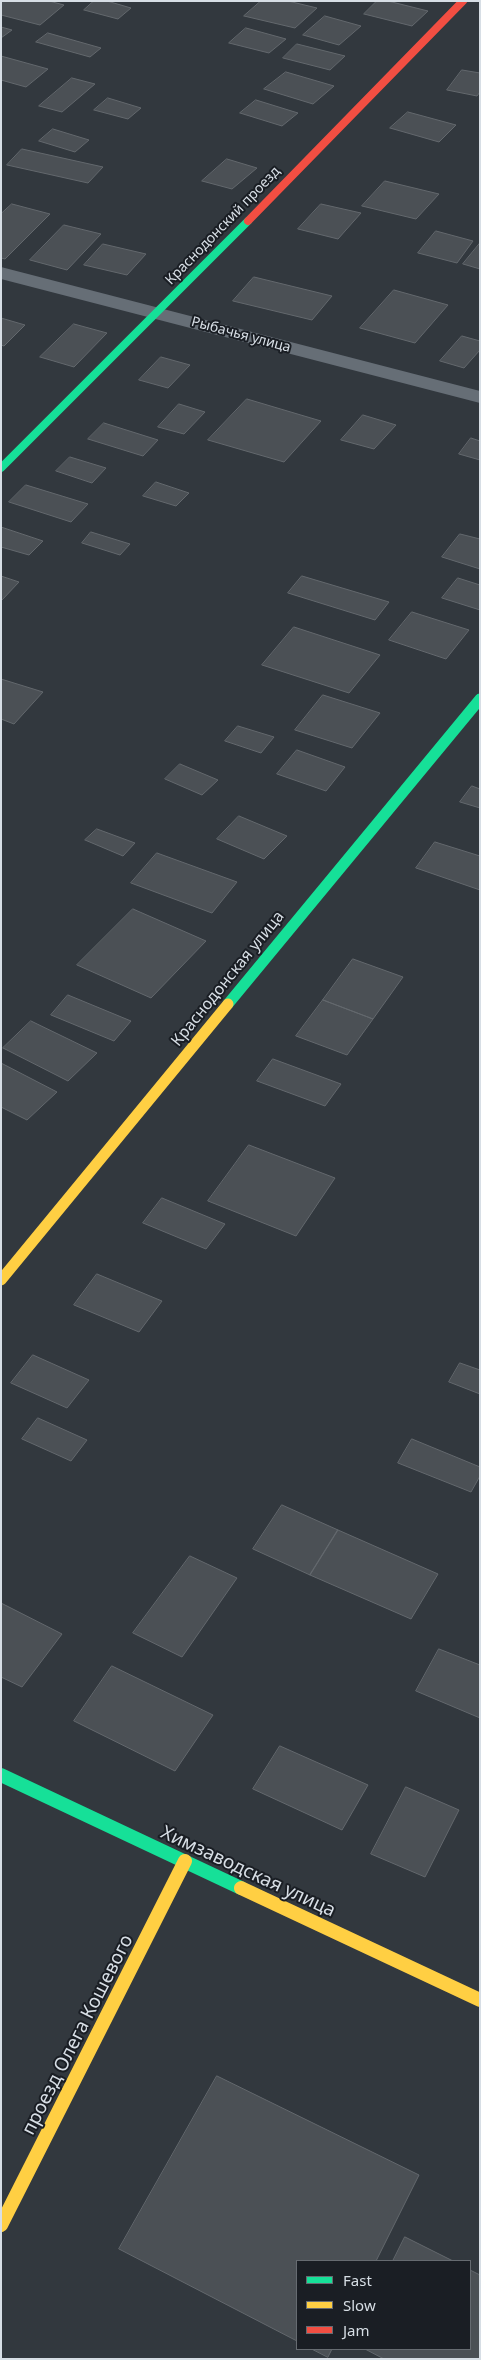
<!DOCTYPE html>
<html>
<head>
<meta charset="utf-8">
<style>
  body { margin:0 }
  #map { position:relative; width:481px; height:2360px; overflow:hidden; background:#32383e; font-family:"Noto Sans",sans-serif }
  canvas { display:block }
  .frame { position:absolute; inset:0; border:2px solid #d7dee5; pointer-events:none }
  .legend { position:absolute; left:296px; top:2260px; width:175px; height:90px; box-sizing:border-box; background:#1a1e24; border:1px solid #666b71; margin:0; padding:6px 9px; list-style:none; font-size:15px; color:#d7dee5 }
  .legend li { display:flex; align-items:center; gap:10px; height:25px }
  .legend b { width:25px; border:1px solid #666b71 }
</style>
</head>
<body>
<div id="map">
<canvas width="481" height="2360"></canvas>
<div class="frame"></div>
<ul class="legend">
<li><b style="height:6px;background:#16e098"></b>Fast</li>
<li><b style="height:6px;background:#ffcf43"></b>Slow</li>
<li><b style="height:6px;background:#f24e42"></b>Jam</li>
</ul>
</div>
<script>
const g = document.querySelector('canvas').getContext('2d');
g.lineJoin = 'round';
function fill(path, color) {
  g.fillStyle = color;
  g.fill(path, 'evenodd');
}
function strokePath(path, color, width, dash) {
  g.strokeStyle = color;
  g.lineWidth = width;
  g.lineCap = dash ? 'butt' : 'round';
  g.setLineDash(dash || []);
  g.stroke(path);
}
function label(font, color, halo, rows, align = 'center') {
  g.font = font + ' "Noto Sans",sans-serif';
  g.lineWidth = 4;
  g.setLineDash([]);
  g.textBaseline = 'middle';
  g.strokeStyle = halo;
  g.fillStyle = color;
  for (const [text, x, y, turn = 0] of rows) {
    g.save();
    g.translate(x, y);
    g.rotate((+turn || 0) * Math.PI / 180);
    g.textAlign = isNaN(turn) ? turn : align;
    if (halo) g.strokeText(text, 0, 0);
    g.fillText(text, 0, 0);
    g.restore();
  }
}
const building = new Path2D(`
  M1,1H49L64,5L40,25L1,15Z
  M94,1H107L131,8L118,19L84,10Z
  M261,1H288L317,8L295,28L244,16Z
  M377,1H388L428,11L412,26L364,14Z
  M325,16L361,26L339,45L303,35Z
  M1,27L12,30L1,38Z
  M246,28L286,39L269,53L229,43Z
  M48,33L101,48L90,57L36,42Z
  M297,44L345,56L330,70L283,58Z
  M1,56L48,69L26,87L1,80Z
  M462,70L480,73V92L477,96L447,90Z
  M286,72L334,86L313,104L264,89Z
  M72,78L95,84L62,112L39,106Z
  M108,98L141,108L128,119L94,110Z
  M256,100L298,113L282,126L240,113Z
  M408,112L456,125L439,142L390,128Z
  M53,129L89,140L75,152L39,141Z
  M22,149L103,167L88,183L7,165Z
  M227,159L257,168L232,189L202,181Z
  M385,181L439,194L416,219L362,206Z
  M12,204L50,214L5,259L1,258V214Z
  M321,204L361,213L338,239L298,229Z
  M64,225L101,234L67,270L30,260Z
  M436,231L473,241L457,263L418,253Z
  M480,243V269L463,264Z
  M103,244L146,254L127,275L84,265Z
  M254,277L332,296L312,320L233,301Z
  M394,290L448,305L415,343L360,328Z
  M1,318L25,325L4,346L1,345Z
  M74,324L107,333L74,367L40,357Z
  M462,336L480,341V350L464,368L440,361Z
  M161,357L190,365L168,388L139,380Z
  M247,399L321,421L284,462L208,440Z
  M179,404L205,412L184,434L158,427Z
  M363,415L396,425L374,449L341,440Z
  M104,423L158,440L143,456L88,439Z
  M471,438L480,441V460L459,454Z
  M70,457L106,468L92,483L56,471Z
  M156,482L189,493L176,506L143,496Z
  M26,485L88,504L71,522L9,502Z
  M1,527L43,541L29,555L1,547Z
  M91,532L130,544L120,555L82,543Z
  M460,534L480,539V569L442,557Z
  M1,576L19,582L2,600H1Z
  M302,576L389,602L375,620L288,593Z
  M458,578L480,585V610L442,598Z
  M412,612L469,630L446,659L389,640Z
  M294,627L380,655L349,693L262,665Z
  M1,679L43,692L14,724L1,719Z
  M323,695L380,713L352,748L295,730Z
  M238,726L274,737L261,753L225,741Z
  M297,750L345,767L326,791L277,774Z
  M180,764L218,780L202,795L165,779Z
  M472,786L480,789V808L460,802Z
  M239,816L287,836L264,859L217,839Z
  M97,829L135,843L123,856L85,840Z
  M435,842L480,856V890L416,868Z
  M157,853L237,882L212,913L131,883Z
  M133,909L206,941L151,998L77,965Z
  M353,959L403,977L373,1019L323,1000Z
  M68,995L131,1021L114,1041L51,1015Z
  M323,1000L373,1019L347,1055L296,1036Z
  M31,1021L97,1053L68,1081L3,1048Z
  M273,1059L341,1084L325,1106L257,1081Z
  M1,1063L57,1092L27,1120L1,1107Z
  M249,1145L335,1178L296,1236L208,1201Z
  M162,1198L225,1224L206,1249L143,1223Z
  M97,1274L162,1301L139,1332L74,1305Z
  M33,1355L89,1380L67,1408L11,1383Z
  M460,1363L480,1370V1394L449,1382Z
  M38,1418L87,1440L71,1461L22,1439Z
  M412,1439L480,1467V1476L471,1492L398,1463Z
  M282,1505L338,1530L310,1575L253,1549Z
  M338,1530L438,1574L411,1619L310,1575Z
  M190,1556L237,1578L182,1657L133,1633Z
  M1,1603L62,1634L22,1687L1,1677Z
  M439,1649L480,1665V1718L416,1691Z
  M112,1666L213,1715L175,1771L74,1721Z
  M280,1746L368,1785L342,1830L253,1789Z
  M406,1787L459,1810L425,1877L371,1854Z
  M217,2076L419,2175L376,2261H297V2341L119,2249Z
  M405,2237L453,2261H393Z
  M470,2270L480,2275V2359H384L365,2349H470Z
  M312,2349H332L328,2357Z`);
fill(building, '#4b5055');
strokePath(building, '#63686d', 1);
fill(new Path2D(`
  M1,267L480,391V403L1,279Z`), '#666e76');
strokePath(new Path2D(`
  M1,468L248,221`), '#16e098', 8);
strokePath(new Path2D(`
  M228,1004L480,699`), '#16e098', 11);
strokePath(new Path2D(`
  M1,1775L241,1888`), '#16e098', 14);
strokePath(new Path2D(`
  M1,1280L228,1004`), '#ffcf43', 11);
strokePath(new Path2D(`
  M241,1888L480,2000
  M1,2225L185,1861`), '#ffcf43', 14);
strokePath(new Path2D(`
  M248,221L463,1`), '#f24e42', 8);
label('14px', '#d7dee5', '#1a1e24', [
  ["Краснодонский проезд",223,226,-46],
  ["Рыбачья улица",241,335,15]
]);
label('16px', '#d7dee5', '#1a1e24', [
  ["Краснодонская улица",228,979,-51]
]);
label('19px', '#d7dee5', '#1a1e24', [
  ["Химзаводская улица",248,1872,25],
  ["проезд Олега Кошевого",78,2035,-63]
]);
</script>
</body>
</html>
